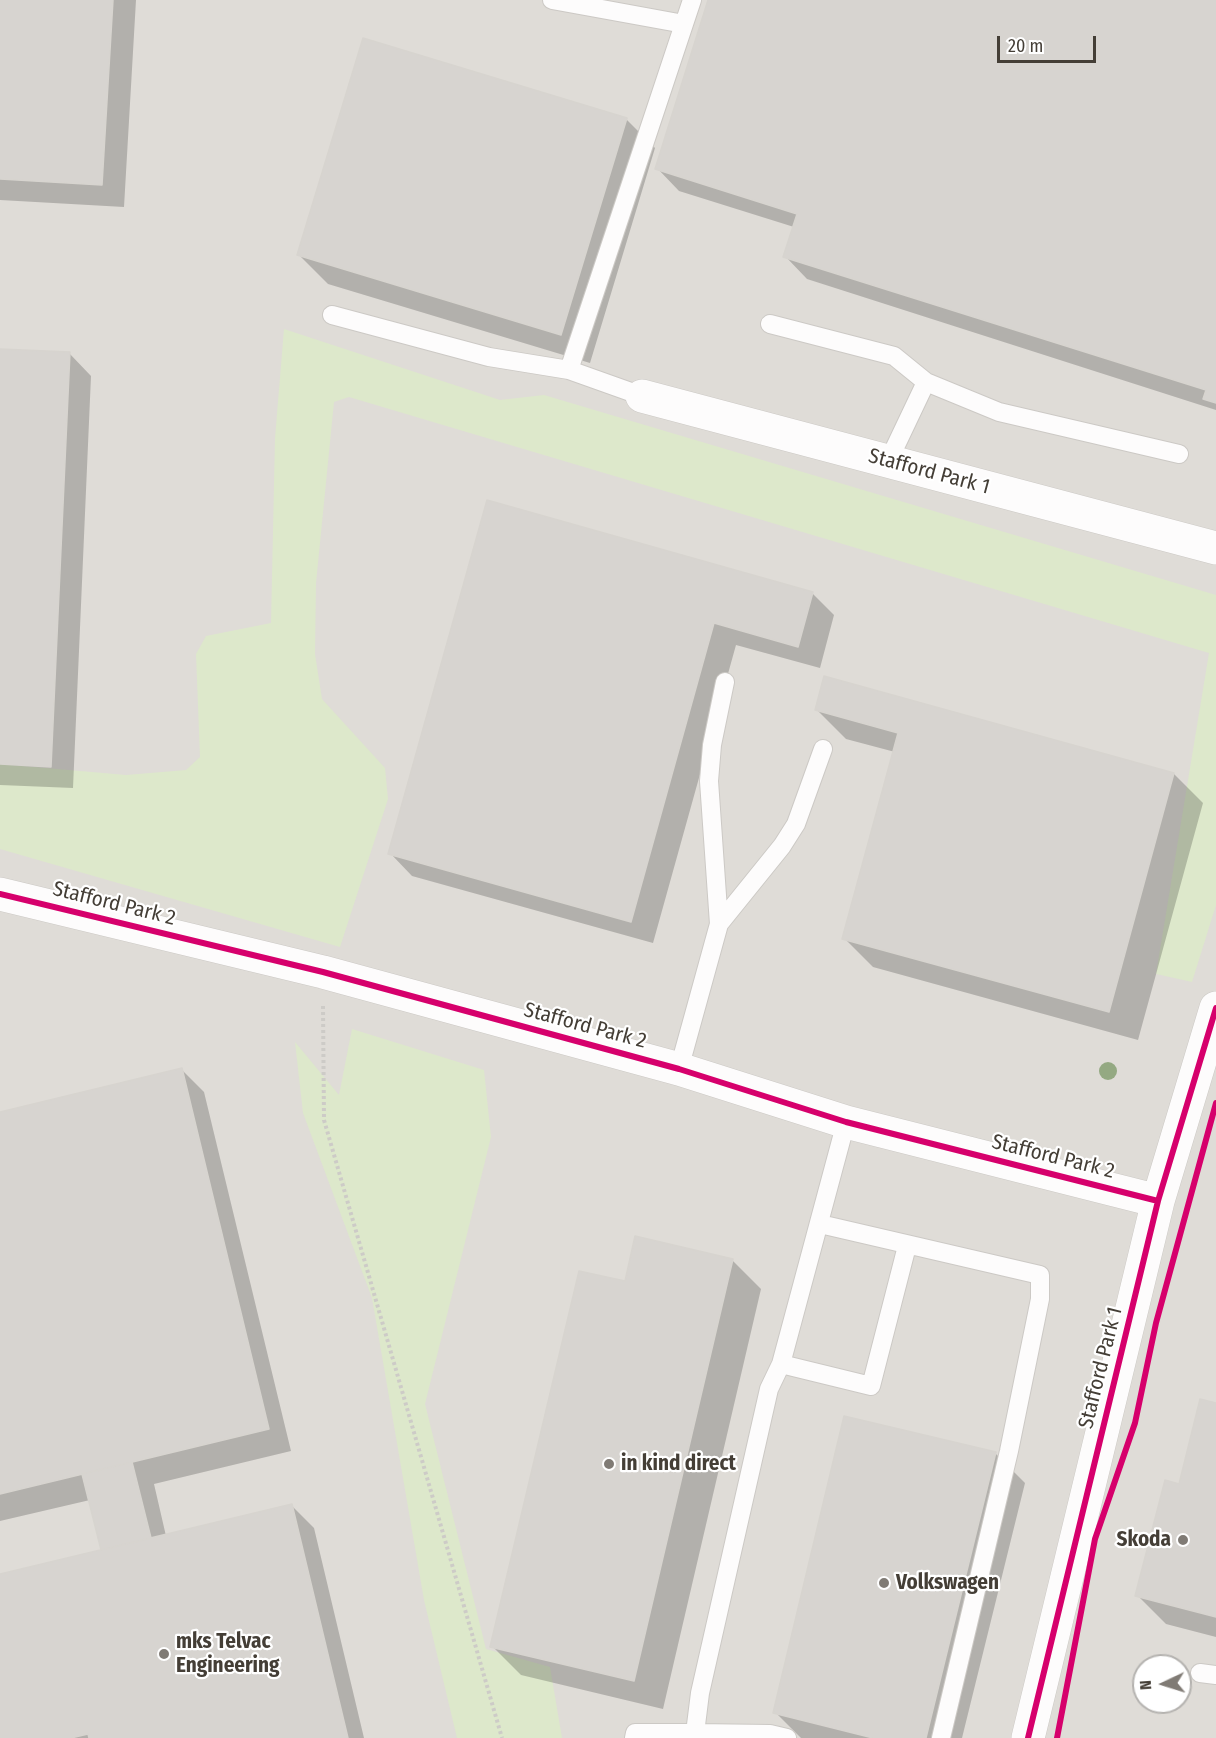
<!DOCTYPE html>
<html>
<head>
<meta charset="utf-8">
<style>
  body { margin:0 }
  #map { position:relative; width:1216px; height:1738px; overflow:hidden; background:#efede9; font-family:"Fira Sans Condensed",sans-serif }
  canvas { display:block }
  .north { position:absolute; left:1132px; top:1654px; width:60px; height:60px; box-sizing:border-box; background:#fff; border:2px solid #b4b2af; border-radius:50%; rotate:266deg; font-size:16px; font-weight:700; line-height:24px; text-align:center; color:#443e36 }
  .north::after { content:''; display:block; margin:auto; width:21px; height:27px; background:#807b75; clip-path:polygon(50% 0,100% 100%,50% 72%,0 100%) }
  .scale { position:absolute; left:997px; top:36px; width:99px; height:27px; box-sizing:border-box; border:3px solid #443e36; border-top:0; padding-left:8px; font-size:18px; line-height:21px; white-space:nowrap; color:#443e36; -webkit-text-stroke:4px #fff; paint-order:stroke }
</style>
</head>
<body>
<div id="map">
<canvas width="1216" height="1738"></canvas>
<div class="north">N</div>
<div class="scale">20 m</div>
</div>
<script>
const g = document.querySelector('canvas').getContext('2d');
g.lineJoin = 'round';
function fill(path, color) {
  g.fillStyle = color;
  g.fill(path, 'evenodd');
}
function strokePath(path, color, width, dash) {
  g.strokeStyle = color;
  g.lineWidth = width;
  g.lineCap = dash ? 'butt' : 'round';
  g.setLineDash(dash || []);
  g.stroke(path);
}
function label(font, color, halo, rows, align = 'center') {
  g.font = font + ' "Fira Sans Condensed",sans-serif';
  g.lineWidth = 4.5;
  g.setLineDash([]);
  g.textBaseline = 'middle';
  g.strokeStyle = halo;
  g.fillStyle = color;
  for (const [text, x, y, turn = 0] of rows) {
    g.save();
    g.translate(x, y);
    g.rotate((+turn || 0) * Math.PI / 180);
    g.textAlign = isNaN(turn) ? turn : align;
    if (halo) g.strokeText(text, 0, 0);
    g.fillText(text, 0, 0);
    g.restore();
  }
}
fill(new Path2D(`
  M0,0H1216V1738H0ZM1144,1666H1180V1702H1144Z`), '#dfdcd7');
fill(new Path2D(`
  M284,329L500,400L544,395L1216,595V905L1192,982L1156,974L1209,653L349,397L334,402L316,583L315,654L322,699L385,768L388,799L340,947L0,849V764L126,775L186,770L200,757L196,654L206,636L271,623L275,438Z
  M352,1029L484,1070L491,1137L425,1404L486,1649L550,1667L562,1738H457L424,1600L372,1298L303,1113L295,1042L339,1095Z`), '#dde8cb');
fill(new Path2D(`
  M0,0H136L124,207L0,200Z
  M710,0H1216V410L807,279L785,256L794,227L679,191L657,168Z
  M626,119L655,148L590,363L328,284L299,255Z
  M0,350L69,353L91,376L73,788L0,785Z
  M488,502L812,593L834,615L820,668L736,645L653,943L412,876L390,853Z
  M825,678L1174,774L1203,803L1138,1040L873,967L844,938L895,752L846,739L817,710Z
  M182,1070L204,1092L291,1451L154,1484L166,1536L291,1505L314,1528L364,1738H0V1576L103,1551L90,1500L0,1521V1113Z
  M732,1260L761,1289L663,1709L521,1675L492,1646L626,1283Z
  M1216,1404V1637L1166,1624L1137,1595L1180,1486Z
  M845,1418L996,1454L1025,1483L962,1738H801L775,1712Z`), '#0003');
const building = new Path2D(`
  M0,0H113L102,185L0,179Z
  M708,0H1216V403L1203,399L1206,390L783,257L797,214L655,169Z
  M363,38L627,118L561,335L297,255Z
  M0,349L70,352L51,767L0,764Z
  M487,500L813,592L798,647L714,623L631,922L388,854Z
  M824,676L1174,773L1109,1012L842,939L898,733L815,710Z
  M182,1068L269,1429L0,1494V1112Z
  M635,1236L733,1259L634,1681L490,1647L579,1271L625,1281Z
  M1200,1399L1216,1403V1617L1135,1596L1165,1480L1179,1484Z
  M844,1416L996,1452L926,1738H873L773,1713Z
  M132,1462L151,1538L101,1550L82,1474Z
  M292,1504L348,1738H89L88,1734L71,1738H0V1574Z`);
fill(building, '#d7d4d0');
strokePath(building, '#d7d4cf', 1.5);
const service = new Path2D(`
  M552,0L684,24
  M332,315L489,357L569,370
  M770,324L894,356L926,382L888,462
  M926,382L999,412L1179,454
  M642,396L569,370L692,0
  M719,924L782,846L796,824L823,749
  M679,1069L719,924L709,781L712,745L725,682
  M820,1224L1040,1275V1299L1009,1451L941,1738
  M781,1364L871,1386L907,1246
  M1200,1673L1216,1675
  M634,1738L635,1733H695
  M787,1738L770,1734L695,1733L700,1693L769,1389L781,1364L846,1122`);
const minor = new Path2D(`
  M642,396L1216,548
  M0,894L323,972L679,1069L846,1122L1158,1201
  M1028,1738L1158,1201L1216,1008`);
strokePath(service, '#ccc9c5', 20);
strokePath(minor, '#ccc9c5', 34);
strokePath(new Path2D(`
  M323,1006L324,1120L502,1738`), '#cdcbc7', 4, [3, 3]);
strokePath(service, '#fdfcfc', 18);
strokePath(minor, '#fdfcfc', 33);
strokePath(new Path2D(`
  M0,894L323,972L679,1069L846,1122L1158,1201
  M1028,1738L1158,1201L1216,1008
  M1057,1738L1095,1539L1135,1423L1156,1323L1216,1103`), '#d6006c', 6);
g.fillStyle = '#94a982';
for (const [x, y] of [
  [1108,1071]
]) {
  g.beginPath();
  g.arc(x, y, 9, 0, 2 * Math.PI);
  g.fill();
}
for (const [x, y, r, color] of [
  [609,1464,6,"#807b75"],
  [1183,1540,6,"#807b75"],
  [884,1583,6,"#807b75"],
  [164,1654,6,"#807b75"]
]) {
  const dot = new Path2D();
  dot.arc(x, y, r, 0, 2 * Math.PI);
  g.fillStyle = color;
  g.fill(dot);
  strokePath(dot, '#fff', 2);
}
label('21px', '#443e36', '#fff', [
  ["Stafford Park 1",929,472,15],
  ["Stafford Park 2",114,904,14],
  ["Stafford Park 2",585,1026,15],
  ["Stafford Park 2",1053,1157,14],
  ["Stafford Park 1",1101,1368,-76]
]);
label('bold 21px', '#443e36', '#fff', [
  ["in kind direct",621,1464],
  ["Skoda",1171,1540,"right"],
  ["Volkswagen",896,1583],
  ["mks Telvac",176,1642],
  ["Engineering",176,1666]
], 'left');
</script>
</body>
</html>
